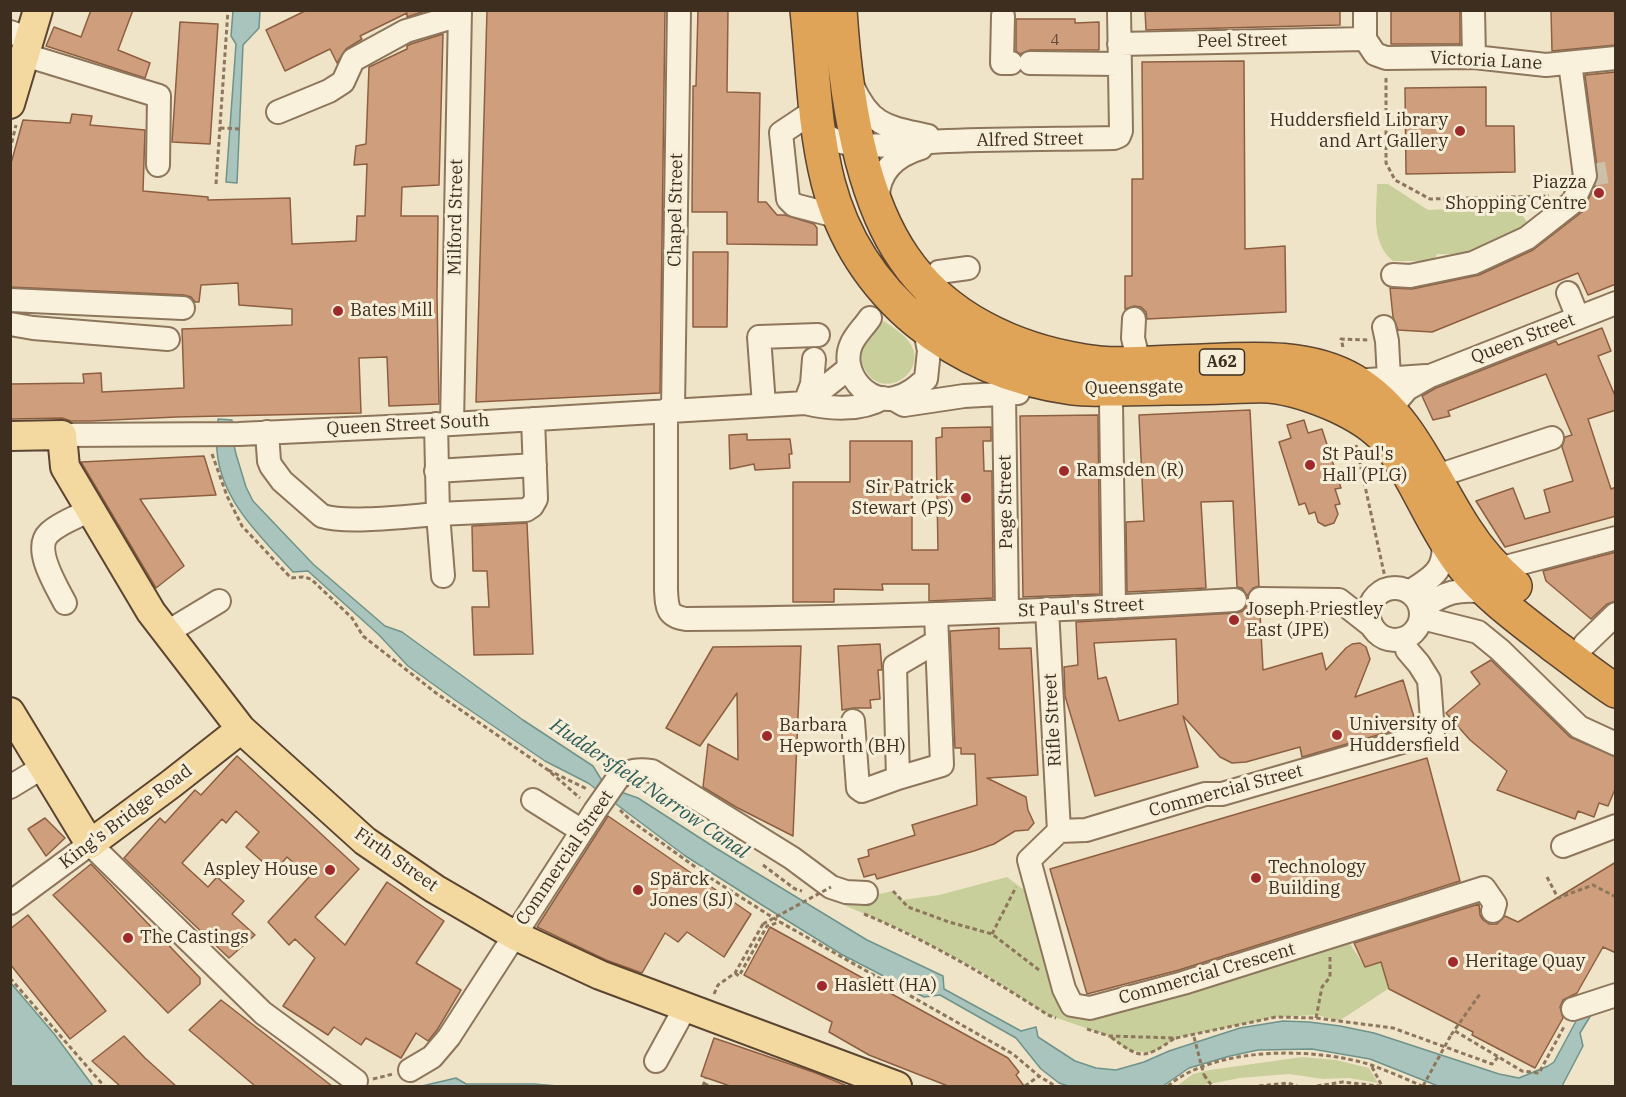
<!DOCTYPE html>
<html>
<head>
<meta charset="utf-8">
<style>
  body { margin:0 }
  #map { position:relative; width:1626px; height:1097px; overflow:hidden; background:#f0e4c8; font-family:"IBM Plex Serif",serif }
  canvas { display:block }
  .frame { position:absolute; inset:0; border:12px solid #3d2e20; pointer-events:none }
</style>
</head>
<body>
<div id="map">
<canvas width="1626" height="1097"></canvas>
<div class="frame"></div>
</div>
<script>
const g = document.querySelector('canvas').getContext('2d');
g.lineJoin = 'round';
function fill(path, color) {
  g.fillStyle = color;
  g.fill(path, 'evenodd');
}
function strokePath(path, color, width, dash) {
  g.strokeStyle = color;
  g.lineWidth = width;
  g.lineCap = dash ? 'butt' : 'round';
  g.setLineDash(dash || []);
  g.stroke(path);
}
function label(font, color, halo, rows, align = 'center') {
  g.font = font + ' "IBM Plex Serif",serif';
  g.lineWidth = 6;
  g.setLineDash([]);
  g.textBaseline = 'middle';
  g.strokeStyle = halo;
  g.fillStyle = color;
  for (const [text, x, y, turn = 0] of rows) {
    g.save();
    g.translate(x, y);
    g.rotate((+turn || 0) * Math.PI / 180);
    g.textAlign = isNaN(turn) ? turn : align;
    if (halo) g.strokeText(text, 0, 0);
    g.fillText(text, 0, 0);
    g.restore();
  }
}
fill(new Path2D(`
  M1377,184H1388L1428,210L1446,209V202L1512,200L1529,225L1478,255L1437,254L1434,261H1393C1370,242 1377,212 1377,184Z
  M884,321C892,327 903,333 909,342C930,369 887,401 867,373C862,367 860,358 862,351C865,339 877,330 884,321Z
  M1007,877L1024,890L1053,981L1072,1005L1347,939L1365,967L1381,962L1388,989L1339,1021L1317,1015L1276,1017L1176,1038L1152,1053L1128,1050L1109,1036L1048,1015L980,971L902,930L839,903L893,891L902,900L939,895Z
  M1302,1057L1336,1060L1369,1068L1378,1083L1349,1078L1323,1079L1289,1074L1240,1078L1199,1086H1177L1193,1074L1210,1070Z`), '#c9cf9b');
const water = new Path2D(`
  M233,11H260L259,28L243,45L237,183L226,182L236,44L231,36Z
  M218,419L232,420L233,441L236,454L246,487L253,501L313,564L385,626L402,632L523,720L593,766L601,779L621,792L638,798L714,847L867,940L943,976L944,989L1021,1031L1036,1027L1038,1037L1075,1061L1096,1068L1116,1070L1144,1062L1169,1051L1240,1028L1283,1021L1309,1022L1340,1026L1374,1033L1499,1074L1519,1078L1548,1066L1554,1062L1582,1010L1591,1015L1580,1033L1583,1046L1562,1086H1438L1370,1059L1312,1049L1258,1050L1230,1056L1189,1068L1163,1086H1068L1059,1083L1041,1069L1016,1038L940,995L924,997L841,954L762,905L684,855L588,783L545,761L455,700L408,666L379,635L308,571L293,572C262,538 221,501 217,451C216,443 218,429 218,419Z
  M10,982L55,1035L93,1086H11Z
  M456,1078L466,1084H534L558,1086H422Z`);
fill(water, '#a9c4bc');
strokePath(water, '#6f938a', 1.5);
const building = new Path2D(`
  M91,10H133L118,50L150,63L145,78L46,46L54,27L81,37Z
  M307,10H428L407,17V13L360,36L362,39L346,49L337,63L330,49L285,71L266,30Z
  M487,10H665L660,393L476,402Z
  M698,10H728L727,92L760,93L758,202H766L777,215H785L814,224L817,228V245L727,244V212H692L693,86H696Z
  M1145,10H1340V25L1146,30Z
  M1391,10H1460V44H1391Z
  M1551,10H1616V45L1552,51Z
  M1016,19H1075V23L1099,22V50H1030L1020,54L1016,51Z
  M180,22L218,24L210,144L172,142Z
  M443,34L439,185L402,187L401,216H438L437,296L439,404L389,406L387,357L359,358L361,413L176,417L90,421H71L62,418L10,419V384L84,383L83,374L101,373L102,392L184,388L182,329L292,325V309L239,305L238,283L201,285L199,302H195L191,297L184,295L10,287V167L23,120L70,123L72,114L92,116L90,125L145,130L143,191L208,197V200L290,198L292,244L356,241L357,216H365L367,164L354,165L356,146L366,144L369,67L407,49V46L411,44Z
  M1244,61L1245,249L1285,246L1286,312L1147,319L1146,312L1141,307L1134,306L1125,309V276H1132V179H1143L1142,62Z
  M1616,72V284L1588,295L1578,273L1432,332L1398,330L1393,317L1390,288L1412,289L1479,275L1533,250L1582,212L1597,182L1598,175L1585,75Z
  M1486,87V126H1514L1515,172L1406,174L1405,88Z
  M693,252H728L727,327H693Z
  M1602,328L1611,351L1598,356L1616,398V410L1588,419L1611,489L1616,487V516L1505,547L1476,501L1513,488L1525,519L1550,512L1544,490L1573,481L1562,447L1565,437L1572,435L1546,374L1448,411L1450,416L1433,420L1422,396L1436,388L1556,341L1558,345Z
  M1250,410L1259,586L1253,588L1247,596L1242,588L1237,587L1233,501L1201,502L1206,588L1127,592L1126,522L1144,521L1139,415Z
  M1098,415L1100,594L1023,597L1020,416Z
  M1304,420L1308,433L1322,429L1341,488L1335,489L1340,504L1335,505L1338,514L1334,523L1325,526L1318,522L1315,512L1309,514L1305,503L1299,505L1279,442L1291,438L1287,425Z
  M991,427V441H983L984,471H992L993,598L929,601V584H882L883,590L834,589V602H793V482H850V441H912V550H938L936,438L942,437V428Z
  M747,434V440L790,439L792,454H789L790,468L755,470L754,464L730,469L729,435Z
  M204,456L216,495L140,499L184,566L156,588L81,462Z
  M527,523L533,654L474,655L472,607H489L487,571H473L472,526Z
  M1616,552V601L1607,604L1591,619L1546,581L1543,571Z
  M1248,604L1253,610L1260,613L1263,670L1322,653L1326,670L1346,648L1352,644L1360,643L1366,647L1370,659L1355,697L1403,680L1416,724L1302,757L1300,747L1246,762L1232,763L1220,757L1183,716L1198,767L1095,796L1065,696L1064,667L1078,665L1076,622L1236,613L1243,611ZM1176,639L1178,704L1119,721L1106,677L1098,679L1094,643Z
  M999,628V649L1031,648L1038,775L987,778L1026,797L1028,810L1034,823L1028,830L1015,831L994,844L974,851L877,879L875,874L864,877L858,859L869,856L868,850L915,835L912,825L977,805L975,754H961V748H955L950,631Z
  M880,644L882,670H878L880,699L870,700L871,708H853L842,710L838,646Z
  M801,646L793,836L736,807L703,787L708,744L738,760L737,693L700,746L666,728L713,647Z
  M1491,660L1570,737L1616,757V787L1608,806L1599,803L1594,817L1578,811L1575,819L1497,790L1507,771L1470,740L1446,713L1480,684L1471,672Z
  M237,756L359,869L315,917L345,945L387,882L444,921L416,963L461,990L437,1030L428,1041L416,1033L401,1058L366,1038L361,1045L334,1027L328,1035L283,1006L315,958L295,939L289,945L268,922L309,877L287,857L274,872L246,847L259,832L236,811L226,823L222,819L182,863L208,887L217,877L244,901L232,914L255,935L229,958L124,858L160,818L165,823L195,790L201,795Z
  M1427,758L1460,881L1179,970L1087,994L1050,869Z
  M608,816L751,914L724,957L687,932L678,942L665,933L642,973L606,960L537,927Z
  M45,818L65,838L46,856L28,829Z
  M1616,862V953L1603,947L1577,993L1563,1000L1560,1007L1563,1018L1535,1068L1472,1035L1473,1032L1389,989L1381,962L1365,967L1354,943L1479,904L1480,915L1483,920L1489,924H1497L1505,916L1518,922Z
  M91,864L200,978V984L168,1013L53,895Z
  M28,915L106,1011L70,1039L10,964V929Z
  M770,927L1008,1058L1019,1072L1016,1075L1024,1086H948L869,1055L829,1032L832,1022L744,975Z
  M221,1000L332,1086H255L189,1030Z
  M124,1036L145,1058L176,1086H120L92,1061Z
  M714,1038L816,1073L847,1086H730L701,1076Z`);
fill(building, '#cf9f7d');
strokePath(building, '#8d5f41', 1.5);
strokePath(new Path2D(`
  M1585,176L1616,171`), '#ccc0a6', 22, [22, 11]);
const minor = new Path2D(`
  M1365,10V39
  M1473,10L1474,57
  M1003,16L1002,63H1011
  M10,32L30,39
  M1365,39L1375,54L1386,58L1474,57L1546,65L1616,58
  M1119,44L1365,39
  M25,55L159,96L158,165
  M1030,63L1119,64
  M853,87C871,127 889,127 928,136
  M817,109L781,133L788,199L794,205L840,217
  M278,112L329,91L343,82L353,60L406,31L460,15
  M818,128C826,135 831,140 841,142C877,150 912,142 948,141C1003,139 1059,139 1114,138L1119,136L1121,131L1119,10
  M878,203C876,174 894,156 921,148
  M939,272L968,268
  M1393,275L1410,276L1473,263L1527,238L1573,202L1585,176L1570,63
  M1568,293L1578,318
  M10,300L183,308
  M870,318C864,327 855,335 851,345C840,371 866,405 895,398C908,395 917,387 926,379L929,351L925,330
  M1134,319L1133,338L1139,363
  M10,324L33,328L168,339
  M1384,327L1387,341L1389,379
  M1354,381L1426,376
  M1004,394L1007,611
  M897,401L904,405L964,396L1018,393
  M1111,402L1114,607
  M805,403L849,368
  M805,403L812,384L814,359
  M764,405L759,337L818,335
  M673,409L679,10
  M1390,409L1407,389L1430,376L1616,303
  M666,410V590C667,608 667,616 686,619C869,618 1052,611 1235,600
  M452,424L460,10
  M267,432L269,461L271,466L282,481L322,516C347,524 410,516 438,514L436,424
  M62,435L239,434L452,424L805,403C829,409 861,411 883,398
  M436,471L535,465
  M1434,477L1552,438
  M1487,572L1616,538
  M443,576L438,514L526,510L532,506L536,499L533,419
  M1369 614a26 26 0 1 1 52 0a26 26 0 1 1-52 0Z
  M1409,592C1435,576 1447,569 1443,536
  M1260,599L1339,600L1372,626
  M65,603C57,587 32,549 49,533C59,523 77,517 90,510
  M1047,609L1059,831
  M1421,609C1445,592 1458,588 1487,592
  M1422,618L1478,632L1500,650L1579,727L1616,744
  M166,633L219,601
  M936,642L895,666L898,778L942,765L936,614
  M1585,644L1616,614
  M1407,650L1419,664L1429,680L1433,733L1222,794H1205L1086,830L1059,831L1029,860L1064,989L1072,1005L1090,1008L1183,983L1484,888L1495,904L1493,911
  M853,721L858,788L862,791L898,778
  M618,778C629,770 639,769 652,771L792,858L831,887L846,892L866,893
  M10,787L43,767
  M533,800L582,831
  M1563,846L1616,826
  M10,903L90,844L263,1013L356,1081
  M1573,1009L1616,995
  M656,1061L685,1008
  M410,1070L432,1057L449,1037L595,811`);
const major = new Path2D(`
  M10,104L38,10
  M10,436L62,435L65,467L151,612L241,729L365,841L435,889L514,935L600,975L897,1086
  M10,712L90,844L171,784L241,729`);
const highway = new Path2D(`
  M807,10C813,67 814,127 828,182C858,297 956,372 1072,388C1085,390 1100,389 1114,389C1149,388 1185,388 1221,387C1236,387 1253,385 1269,386C1290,388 1317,397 1337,406C1354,414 1374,425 1386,440C1416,477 1431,524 1460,562C1486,595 1520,619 1553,645C1574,660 1594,677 1616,691
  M840,10C845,88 859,194 904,258C945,318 1014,350 1084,361C1113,366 1145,363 1175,362C1232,361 1302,350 1354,381C1410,415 1431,477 1465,529C1479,551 1496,570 1515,586`);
strokePath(minor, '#8d765c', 26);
strokePath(major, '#5b4430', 32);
strokePath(highway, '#5b4430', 36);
strokePath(new Path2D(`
  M1386,78V163L1395,180L1430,199L1549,196
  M220,128L242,129
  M10,150L16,125
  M216,184L228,10
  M1343,347L1341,339L1369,340
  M1356,445L1386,582
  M212,454L227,496L242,526L291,578L303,577L311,579L352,618L363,636L436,693L548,770L580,798
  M548,770L587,789
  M620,810L630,820L712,879L780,922L1013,1054L1039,1076L1055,1086
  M763,865L795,889L802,891
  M1547,877L1558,898L1593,885L1616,897
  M893,891L908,907L949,922L992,934L1039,970
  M864,914C929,941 989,977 1048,1015L1056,1018
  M992,934L1016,887
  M735,973L739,976L767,926L780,922
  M10,978L104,1086
  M714,994L718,985L735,973L763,924
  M1316,1018L1322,987L1330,977V957
  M1087,1029L1109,1036L1176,1038L1276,1017L1316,1018L1393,1028L1492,1064L1498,1057
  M1455,1031L1522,1071L1539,1073L1565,1025
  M1451,1035L1480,994
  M1111,1037C1141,1060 1144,1059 1175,1038
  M1372,1067L1382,1086
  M1204,1075L1212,1086
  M373,1079L393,1074
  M704,1084L712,1086
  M703,1086L706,1078
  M1025,1086L1039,1076
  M1168,1086C1215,1046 1315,1047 1371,1065C1388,1071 1406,1079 1422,1086
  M1259,1086L1288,1083L1297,1086
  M1317,1086L1343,1082L1379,1086`), '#8d765c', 3, [4.5, 3]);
strokePath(minor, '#faf1dc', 22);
strokePath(major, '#f3d9a0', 28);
strokePath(highway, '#e0a458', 33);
const minorBridge = new Path2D(`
  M595,811L618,778`);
strokePath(minorBridge, '#8d765c', 26, []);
strokePath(new Path2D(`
  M763,924L831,887
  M1194,1037L1204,1075
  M1423,1086L1451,1035`), '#8d765c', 3, [4.5, 3]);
strokePath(minorBridge, '#faf1dc', 22);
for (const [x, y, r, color] of [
  [1460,131,6,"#9e2a2b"],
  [1599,193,6,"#9e2a2b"],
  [338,311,6,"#9e2a2b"],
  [1310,465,6,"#9e2a2b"],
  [1064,471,6,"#9e2a2b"],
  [966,498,6,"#9e2a2b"],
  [1234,620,6,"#9e2a2b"],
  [1337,735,6,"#9e2a2b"],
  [767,736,6,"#9e2a2b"],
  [330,870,6,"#9e2a2b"],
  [1256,878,6,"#9e2a2b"],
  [638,890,6,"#9e2a2b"],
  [128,938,6,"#9e2a2b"],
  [1453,962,6,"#9e2a2b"],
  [822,986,6,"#9e2a2b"]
]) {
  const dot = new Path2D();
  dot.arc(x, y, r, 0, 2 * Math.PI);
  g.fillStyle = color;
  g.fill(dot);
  strokePath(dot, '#f7eed8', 2);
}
label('15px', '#624a37', null, [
  ["4",1055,41]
]);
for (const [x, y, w] of [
  [1222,362,45]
]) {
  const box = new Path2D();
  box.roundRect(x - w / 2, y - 13, w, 26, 4.5);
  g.fillStyle = '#f7eed8';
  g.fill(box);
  strokePath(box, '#3d2e20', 1.5);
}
label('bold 16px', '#3d2e20', null, [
  ["A62",1222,362]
]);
label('18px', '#3d2e20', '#f7eed8', [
  ["Peel Street",1242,41,-1],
  ["Victoria Lane",1486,61,3],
  ["Alfred Street",1030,140,-1],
  ["Chapel Street",676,210,-89],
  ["Milford Street",456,217,-89],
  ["Queen Street",1523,339,-21],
  ["Queensgate",1134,388,-1],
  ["Queen Street South",408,425,-3],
  ["Page Street",1006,502,-91],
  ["St Paul's Street",1081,608,-3],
  ["Rifle Street",1053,720,-93],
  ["Commercial Street",1226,791,-15],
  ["King's Bridge Road",126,817,-37],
  ["Commercial Street",565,858,-56],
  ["Firth Street",396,860,35],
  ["Commercial Crescent",1207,974,-16]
]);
label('18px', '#3d2e20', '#f7eed8', [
  ["Huddersfield Library",1448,121,"right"],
  ["and Art Gallery",1448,142,"right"],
  ["Piazza",1587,183,"right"],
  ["Shopping Centre",1587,204,"right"],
  ["Bates Mill",350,311],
  ["St Paul's",1322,455],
  ["Hall (PLG)",1322,476],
  ["Ramsden (R)",1076,471],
  ["Sir Patrick",954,488,"right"],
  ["Stewart (PS)",954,509,"right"],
  ["Joseph Priestley",1246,610],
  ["East (JPE)",1246,631],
  ["University of",1349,725],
  ["Huddersfield",1349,746],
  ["Barbara",779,726],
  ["Hepworth (BH)",779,747],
  ["Technology",1268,868],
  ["Building",1268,889],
  ["Aspley House",318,870,"right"],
  ["Spärck",650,880],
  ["Jones (SJ)",650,901],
  ["The Castings",140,938],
  ["Heritage Quay",1465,962],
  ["Haslett (HA)",834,986]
], 'left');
label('italic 20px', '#2f5d5a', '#f7eed8', [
  ["Huddersfield Narrow Canal",649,789,34]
]);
</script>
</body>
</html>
